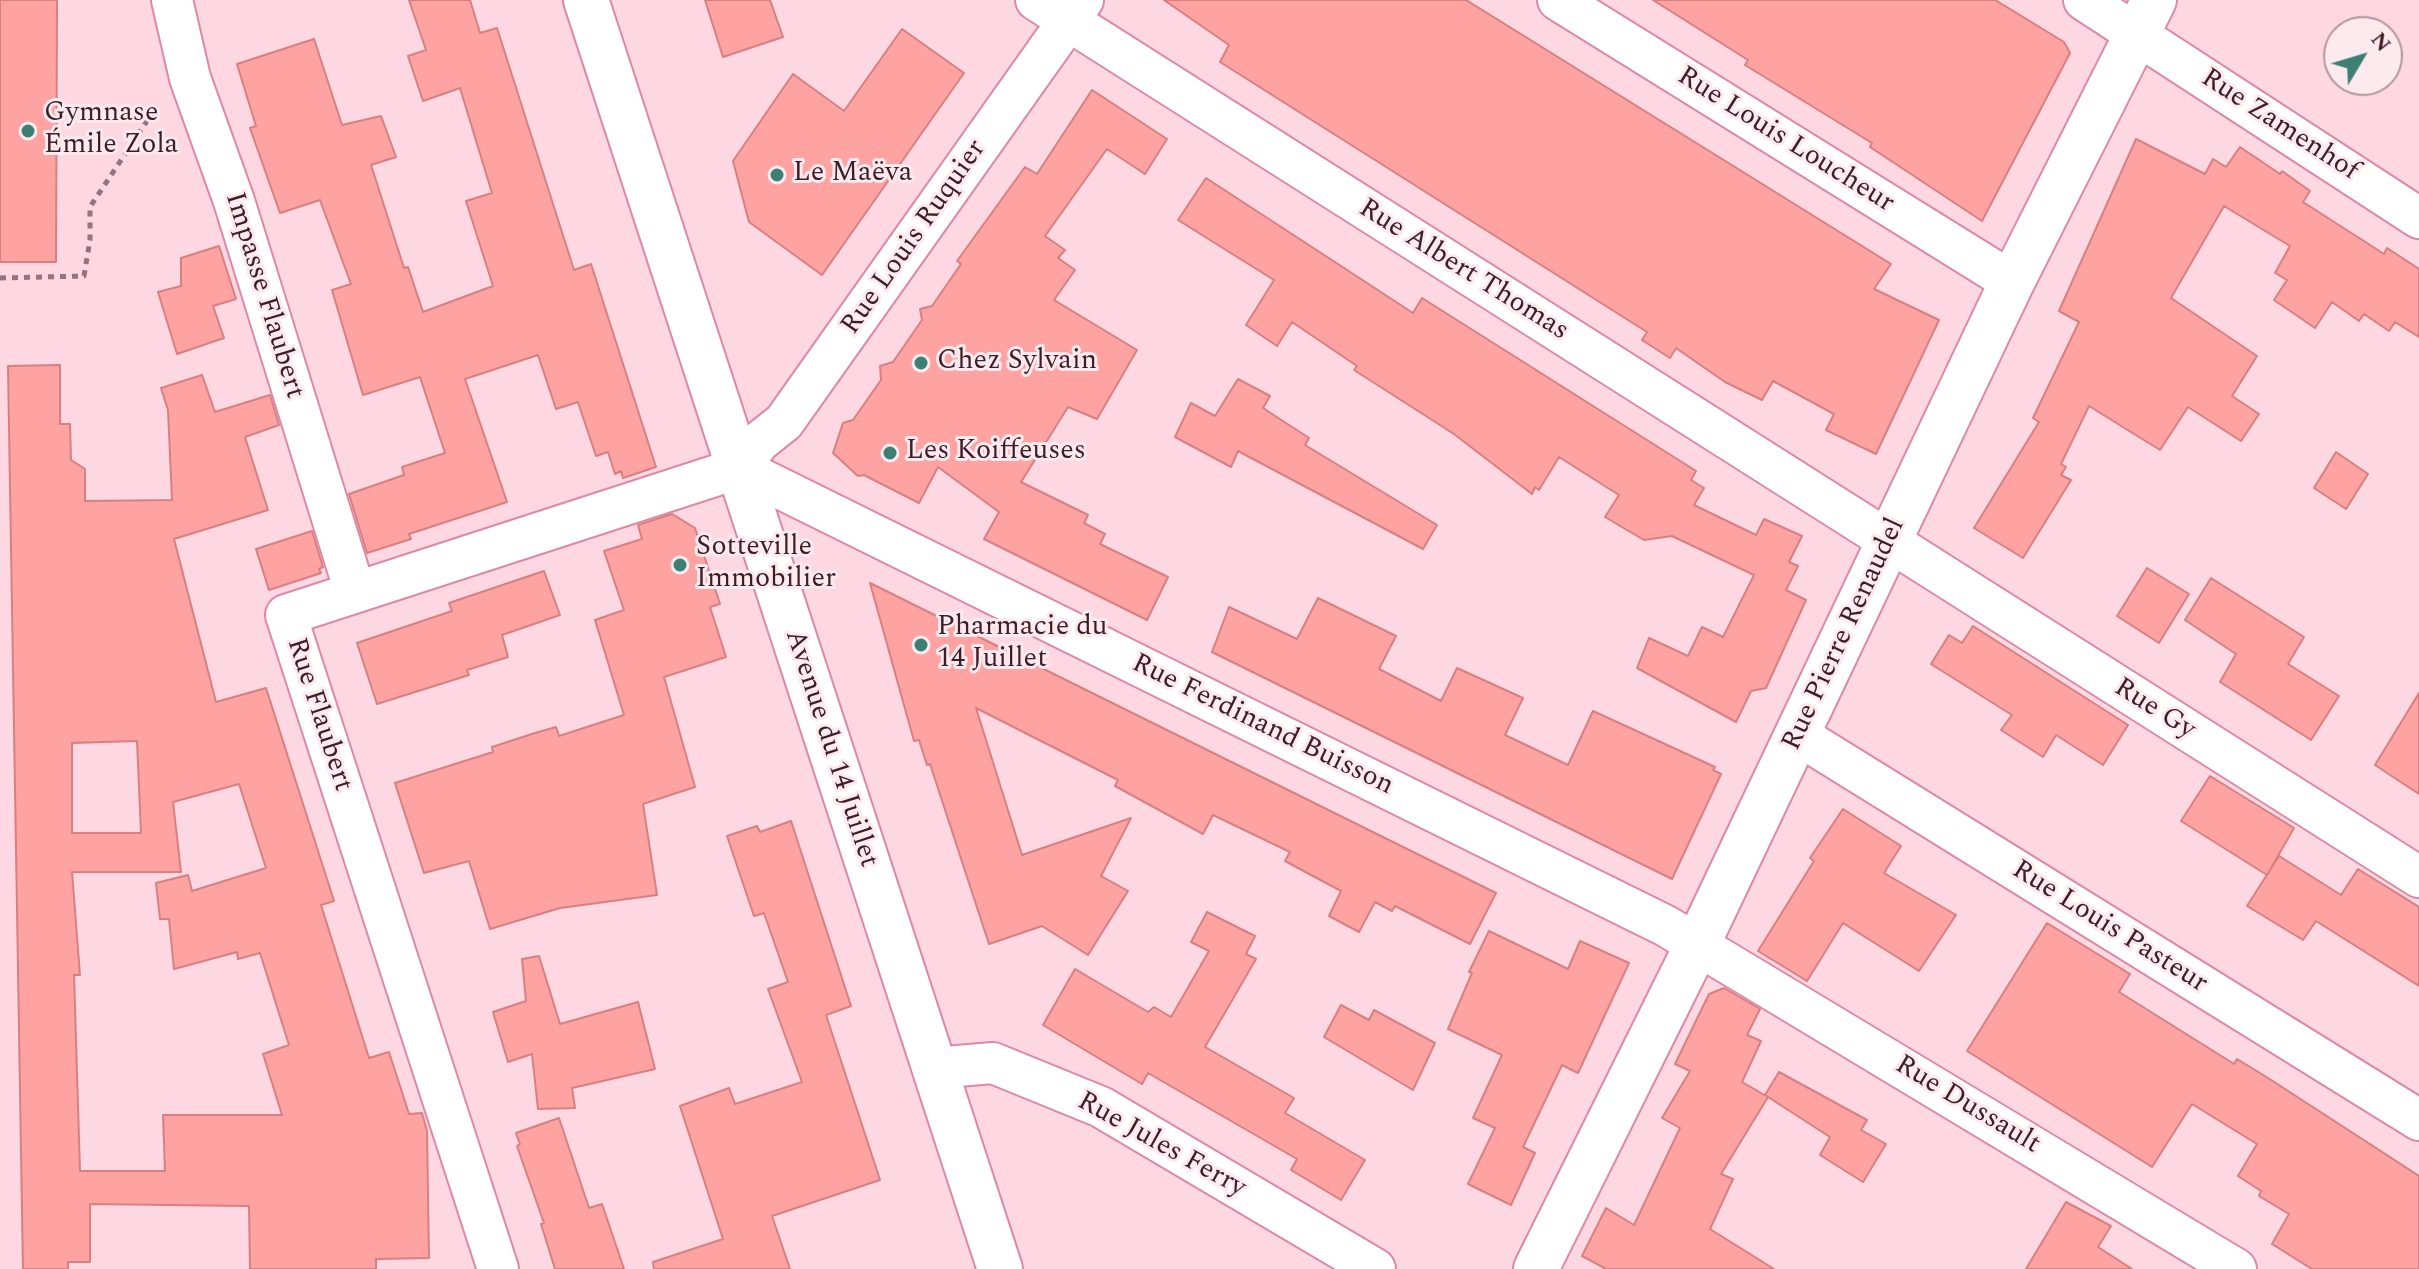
<!DOCTYPE html>
<html>
<head>
<meta charset="utf-8">
<style>
  body { margin:0 }
  #map { position:relative; width:2419px; height:1269px; overflow:hidden; background:#fdd7e1; font-family:Spectral,serif }
  canvas { display:block }
  .north { position:absolute; left:2323px; top:16px; width:80px; height:80px; box-sizing:border-box; background:#fdeaef; border:2px solid #b1989f; border-radius:50%; rotate:52deg; font-size:22px; font-weight:700; line-height:32px; text-align:center; color:#3e1d28 }
  .north::after { content:''; display:block; margin:auto; width:28px; height:36px; background:#3c8073; clip-path:polygon(50% 0,100% 100%,50% 72%,0 100%) }
</style>
</head>
<body>
<div id="map">
<canvas width="2419" height="1269"></canvas>
<div class="north">N</div>
</div>
<script>
const g = document.querySelector('canvas').getContext('2d');
g.lineJoin = 'round';
function fill(path, color) {
  g.fillStyle = color;
  g.fill(path, 'evenodd');
}
function strokePath(path, color, width, dash) {
  g.strokeStyle = color;
  g.lineWidth = width;
  g.lineCap = dash ? 'butt' : 'round';
  g.setLineDash(dash || []);
  g.stroke(path);
}
function label(font, color, halo, rows, align = 'center') {
  g.font = font + ' Spectral,serif';
  g.lineWidth = 6;
  g.setLineDash([]);
  g.textBaseline = 'middle';
  g.strokeStyle = halo;
  g.fillStyle = color;
  for (const [text, x, y, turn = 0] of rows) {
    g.save();
    g.translate(x, y);
    g.rotate((+turn || 0) * Math.PI / 180);
    g.textAlign = isNaN(turn) ? turn : align;
    if (halo) g.strokeText(text, 0, 0);
    g.fillText(text, 0, 0);
    g.restore();
  }
}
const building = new Path2D(`
  M0,0H57L56,262H0Z
  M409,0H470L480,33L497,28L574,270L591,264L656,467L623,478L621,471L615,474L608,452L596,456L578,402L556,409L538,355L465,379L507,502L409,534L411,539L367,553L349,494L404,475L402,467L445,453L420,377L363,395L332,290L351,284L320,200L280,213L250,128L256,126L237,64L314,39L342,125L381,116L396,157L371,165L404,268L408,267L423,312L493,286L466,201L492,193L460,88L423,101L408,56L426,50Z
  M705,0H770L783,37L723,57Z
  M1164,0H1466L1891,264L1874,289L1939,320L1876,454L1826,430L1834,414L1773,381L1762,400L1725,382L1676,348L1670,358L1642,340L1647,332L1220,62L1229,45Z
  M1653,0H1995L2064,42L2070,53L1982,221L1870,147L1872,143L1745,65L1748,60Z
  M902,29L964,73L822,275L749,222L733,161L793,74L844,111Z
  M1092,90L1167,139L1145,174L1107,149L1045,236L1065,250L1058,258L1075,270L1054,300L1137,350L1097,419L1068,407L1021,482L1088,515L1084,523L1105,534L1100,544L1168,577L1147,620L984,539L999,512L938,467L919,503L864,475L858,476L833,453L843,423L853,420L881,380L880,366L893,362L922,320L920,309L932,306L961,264L957,261L1025,167L1037,174Z
  M2136,139L2205,174L2213,159L2226,167L2240,147L2280,174L2282,171L2310,191L2303,202L2384,254L2387,248L2419,269V337L2395,322L2389,331L2364,314L2359,321L2332,302L2315,328L2274,300L2287,280L2275,273L2290,246L2224,206L2171,298L2257,356L2232,396L2259,414L2241,441L2188,407L2160,450L2089,406L2061,464L2066,467L2061,475L2071,480L2023,558L1974,528L2039,422L2033,418L2079,322L2059,311Z
  M1206,178L1413,313L1422,298L1696,471L1691,480L1704,488L1694,505L1756,535L1764,519L1802,536L1789,562L1798,566L1786,590L1806,600L1766,688L1751,691L1736,722L1637,668L1649,638L1688,656L1702,627L1723,637L1754,575L1672,536L1644,540L1605,517L1619,495L1559,457L1539,490L1535,487L1532,494L1454,434L1354,370L1357,366L1292,322L1277,346L1246,325L1274,280L1178,220Z
  M219,246L236,299L213,306L224,338L177,354L158,292L181,286V258Z
  M60,365V424H70L71,460L85,469V501L172,500L168,410L161,388L202,375L215,412L270,395L279,425L245,437L268,510L174,539L216,702L266,688L334,901L321,905L369,1058L389,1052L409,1114L422,1113L427,1131L429,1258L376,1259V1269H250L249,1206L90,1204V1262H68V1269H23L8,366ZM137,741L141,833H72V743ZM239,784L266,868L192,891L188,875L156,883L160,919H169L174,969L237,952L238,959L260,953L289,1045L263,1054L282,1115H163L165,1171H80L74,975H80L72,872H181L173,802Z
  M1238,379L1270,396L1263,408L1309,438L1305,445L1437,525L1423,549L1238,451L1231,467L1175,437L1191,403L1215,416Z
  M2336,452L2368,474L2346,509L2314,488Z
  M672,514L695,528L720,604L710,607L726,657L664,677L695,787L643,804L657,895L560,908L490,929L469,861L424,873L395,783L493,752L492,747L535,733L556,727L559,736L624,715L595,620L624,610L604,551L642,539L638,525Z
  M312,531L323,567L319,569L321,573L269,590L256,549Z
  M2147,568L2189,594L2159,643L2117,616Z
  M544,571L560,615L502,635L508,657L467,670L469,675L377,704L357,643L452,611L449,603Z
  M2211,578L2304,637L2288,664L2339,696L2311,740L2220,682L2236,654L2185,620Z
  M870,583L1496,893L1470,944L1395,906L1392,911L1375,902L1359,932L1329,916L1341,891L1285,861L1290,852L1213,815L1203,834L1115,786L1118,780L976,708L1022,855L1131,818L1101,876L1128,891L1088,955L1042,926L989,944L930,764L927,765L919,740L914,741Z
  M1318,598L1396,636L1379,669L1441,701L1457,668L1523,698L1505,735L1568,765L1593,711L1715,767L1713,770L1721,774L1672,879L1212,652L1229,607L1297,639Z
  M1973,626L2128,725L2103,765L2056,735L2043,757L2001,730L2012,715L1931,664L1949,635L1962,643Z
  M2419,693V794L2375,765Z
  M2210,776L2294,828L2267,875L2181,821Z
  M1843,809L1901,846L1884,873L1956,915L1919,971L1843,923L1807,981L1758,951L1814,861L1810,858Z
  M791,821L851,1006L826,1015L880,1180L772,1216L790,1269H654L653,1262L723,1239L680,1106L729,1088L735,1104L802,1082L768,989L788,982L764,913L754,916L727,836L757,826L760,832Z
  M2279,856L2341,895L2358,869L2419,907V986L2316,921L2303,940L2247,906Z
  M1207,912L1255,936L1246,954L1256,959L1205,1047L1294,1098L1285,1113L1365,1160L1341,1200L1291,1170L1297,1159L1148,1073L1142,1084L1043,1025L1075,969L1148,1012L1154,1007L1171,1017L1209,951L1191,942Z
  M2047,923L2130,974L2119,992L2234,1064L2237,1059L2268,1078L2419,1176V1269H2312L2272,1244L2289,1214L2259,1196L2261,1191L2238,1176L2257,1144L2192,1104L2152,1167L1967,1051Z
  M1489,931L1568,969L1580,941L1629,963L1578,1073L1562,1065L1523,1147L1535,1153L1511,1205L1468,1184L1495,1128L1473,1118L1502,1055L1448,1029L1472,973L1469,972Z
  M539,956L560,1024L638,1002L655,1069L572,1088L575,1108L538,1109L532,1054L508,1062L493,1012L526,1001L522,959Z
  M1724,988L1760,1009L1747,1035L1761,1041L1742,1082L1768,1097L1721,1174L1733,1179L1710,1229L1774,1269H1606L1582,1256L1606,1208L1634,1225L1680,1128L1662,1118L1690,1071L1675,1064L1709,994Z
  M1341,1005L1369,1020L1374,1010L1435,1043L1413,1090L1324,1037Z
  M1779,1072L1867,1120L1861,1130L1886,1144L1863,1182L1820,1155L1830,1137L1765,1095Z
  M559,1118L589,1208L602,1204L624,1269H555L541,1224L544,1223L517,1146L520,1144L516,1133Z
  M2066,1202L2111,1226L2098,1247L2132,1269H2026Z`);
fill(building, '#ffa2a2');
strokePath(building, '#d88081', 2);
const street = new Path2D(`
  M172,0L190,78L234,201L355,592
  M1036,0L2419,877
  M1558,0L2012,282
  M2084,0L2419,218
  M739,468L1666,926L2236,1269
  M739,468L759,442L784,422L1083,0
  M1798,735L2419,1120
  M934,1068L993,1063L1101,1107L1375,1269
  M498,1269L286,615L739,468`);
const secondary = new Path2D(`
  M586,0L1000,1269
  M1536,1269L1698,943L2012,282L2154,0`);
strokePath(street, '#de89a4', 44);
strokePath(secondary, '#de89a4', 48);
strokePath(new Path2D(`
  M0,278L84,276L90,240V207L155,109`), '#95727c', 5, [6, 6]);
strokePath(street, '#fff', 40);
strokePath(secondary, '#fff', 44);
for (const [x, y, r, color] of [
  [28,131,8,"#3c8073"],
  [777,175,8,"#3c8073"],
  [921,363,8,"#3c8073"],
  [890,453,8,"#3c8073"],
  [680,565,8,"#3c8073"],
  [921,645,8,"#3c8073"]
]) {
  const dot = new Path2D();
  dot.arc(x, y, r, 0, 2 * Math.PI);
  g.fillStyle = color;
  g.fill(dot);
  strokePath(dot, '#fdeaef', 3);
}
label('28px', '#3e1d28', '#fdeaef', [
  ["Gymnase",44,115],
  ["Émile Zola",44,147],
  ["Le Maëva",793,175],
  ["Chez Sylvain",937,363],
  ["Les Koiffeuses",906,453],
  ["Sotteville",696,549],
  ["Immobilier",696,581],
  ["Pharmacie du",937,629],
  ["14 Juillet",937,661]
], 'left');
label('28px', '#3e1d28', '#fdeaef', [
  ["Rue Zamenhof",2279,126,33],
  ["Rue Louis Loucheur",1785,141,32],
  ["Rue Louis Ruquier",915,238,-55],
  ["Rue Albert Thomas",1463,271,32],
  ["Impasse Flaubert",263,296,73],
  ["Rue Pierre Renaudel",1845,635,-65],
  ["Rue Gy",2154,710,32],
  ["Rue Flaubert",318,715,72],
  ["Rue Ferdinand Buisson",1262,726,26],
  ["Avenue du 14 Juillet",830,749,72],
  ["Rue Louis Pasteur",2109,928,32],
  ["Rue Dussault",1967,1106,31],
  ["Rue Jules Ferry",1161,1146,29]
]);
</script>
</body>
</html>
